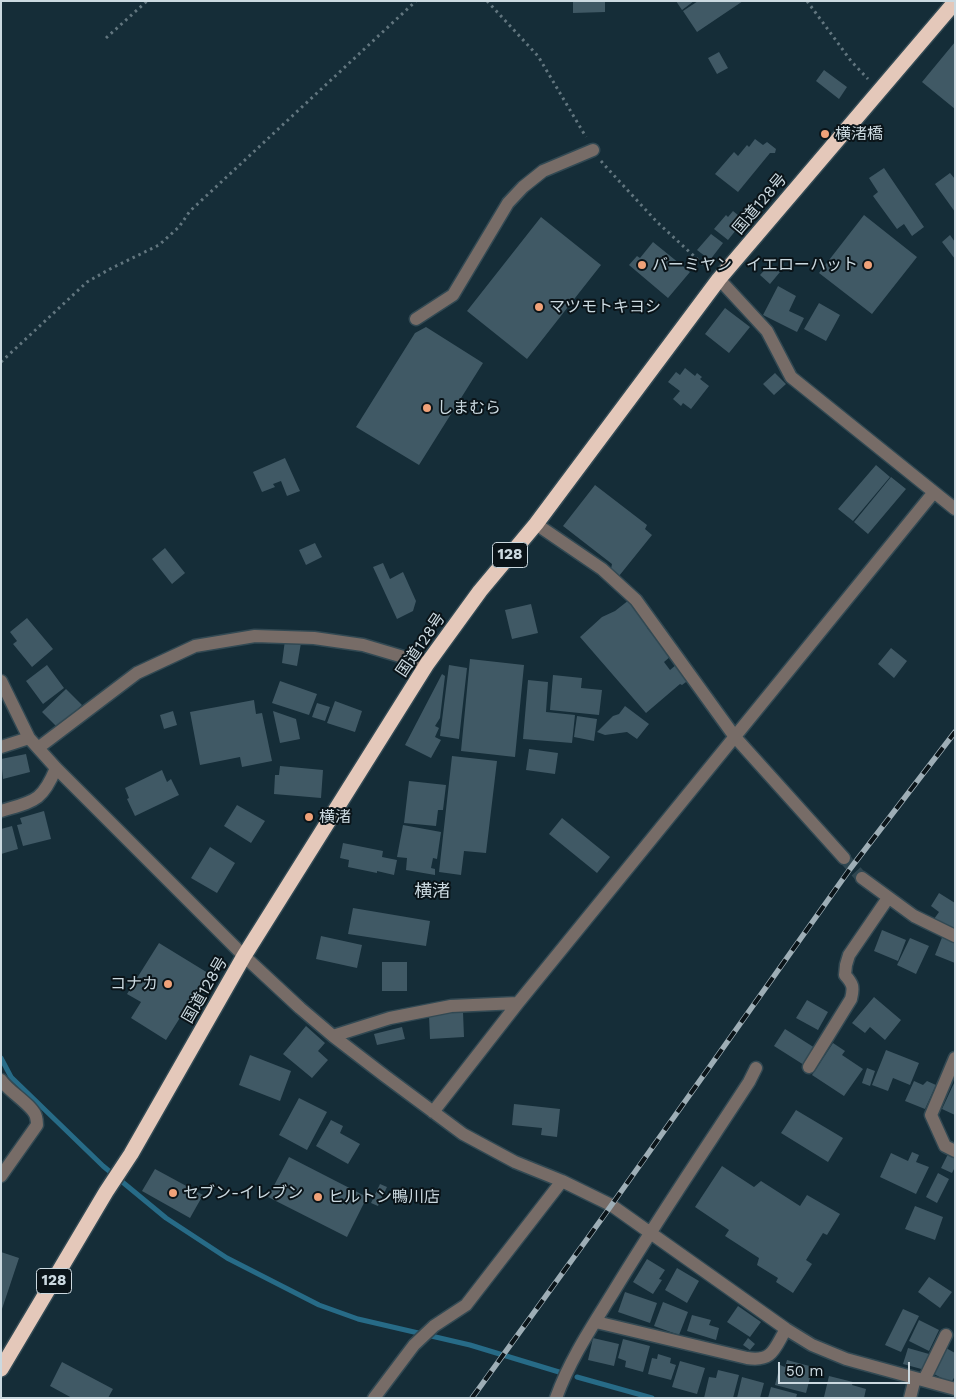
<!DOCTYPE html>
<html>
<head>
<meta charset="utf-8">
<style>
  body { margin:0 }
  #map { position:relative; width:956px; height:1399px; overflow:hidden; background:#152d38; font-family:"Work Sans",sans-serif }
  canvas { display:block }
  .frame { position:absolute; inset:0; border:2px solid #cbd9e0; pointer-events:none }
  .scale { position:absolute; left:778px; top:1362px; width:132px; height:22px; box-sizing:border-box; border:2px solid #cbd9e0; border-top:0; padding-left:6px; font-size:15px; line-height:18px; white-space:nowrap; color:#cbd9e0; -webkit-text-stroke:4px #0a1419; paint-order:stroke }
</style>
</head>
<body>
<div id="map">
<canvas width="956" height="1399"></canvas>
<div class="frame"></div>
<div class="scale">50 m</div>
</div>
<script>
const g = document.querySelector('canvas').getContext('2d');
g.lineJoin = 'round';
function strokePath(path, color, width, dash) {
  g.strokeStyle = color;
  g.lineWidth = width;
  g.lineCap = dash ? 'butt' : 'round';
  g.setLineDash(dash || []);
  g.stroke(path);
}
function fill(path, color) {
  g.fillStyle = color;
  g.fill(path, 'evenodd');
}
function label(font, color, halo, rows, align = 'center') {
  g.font = font + ' "Work Sans","Noto Sans JP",sans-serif';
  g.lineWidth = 4;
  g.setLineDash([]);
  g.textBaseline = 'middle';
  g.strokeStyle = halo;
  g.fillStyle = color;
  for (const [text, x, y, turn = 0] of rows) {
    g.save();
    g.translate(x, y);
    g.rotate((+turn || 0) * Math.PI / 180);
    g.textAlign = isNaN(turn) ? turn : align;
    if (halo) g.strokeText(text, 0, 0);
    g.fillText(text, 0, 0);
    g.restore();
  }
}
strokePath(new Path2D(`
  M1,1058L11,1077L103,1166L166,1218L227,1258L319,1305L358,1319L470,1345L559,1372
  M577,1377L652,1398`), '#276b87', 5);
fill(new Path2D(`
  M573,1H605V12L573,13Z
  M676,1H694L682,10Z
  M698,1H743L697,32L683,11Z
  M955,42V109L922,82Z
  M719,52L728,68L717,74L708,58Z
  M824,70L847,87L839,99L816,81Z
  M755,139L763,145L767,142L776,149L775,153H770L738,192L715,174L734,152L738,156L747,145L749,147Z
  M884,168L924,227L912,236L904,224L897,229L873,196L878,192L869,178Z
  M950,173L955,179V212L935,184Z
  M733,211L744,220L728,240L714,229L726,215L728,217Z
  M864,215L917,257L872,314L819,273Z
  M541,217L601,265L527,359L467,311Z
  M711,234L723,243L710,260L697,250Z
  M950,235L955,242V259L942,242Z
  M653,242L690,272L668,298L629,265L637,256L640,258Z
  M770,264L780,272L770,284L760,275Z
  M778,286L796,296L789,311L804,318L797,332L763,315Z
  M819,303L840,315L826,341L804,329Z
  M725,308L750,327L729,353L705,334Z
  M426,327L483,363L419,465L356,427L415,333Z
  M685,368L695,376L697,373L702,377L700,379L709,386L691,409L683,403L681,406L673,399L680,391L668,382L676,372L680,375Z
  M775,373L786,384L774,395L763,384Z
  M285,458L300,491L287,496L281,481L273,484L275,487L262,492L253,472Z
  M876,465L890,477L853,521L838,509Z
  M891,477L906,489L868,534L854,522Z
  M595,485L647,525L645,529L652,535L619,576L611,569L612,564L563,526Z
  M315,543L322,557L306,565L299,550Z
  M165,548L185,573L172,584L152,559Z
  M383,563L390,579L403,572L416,601L413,611L397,619L373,567Z
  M629,600L651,625L647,628L671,656L664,662L670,670L677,664L690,679L682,685L680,684L646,713L580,637L602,617L615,611Z
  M531,604L538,633L512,639L505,610Z
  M27,618L53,649L32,667L13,644L17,641L10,632Z
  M285,640L301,643L297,666L282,663Z
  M891,648L907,661L894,678L878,664Z
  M470,659L524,665L515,757L461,751Z
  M47,665L64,688L43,704L26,681Z
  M449,665L467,668L459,739L440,736Z
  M442,674L445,676L440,718L435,726L439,728L435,737L441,740L431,758L405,745Z
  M553,675L582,678L581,688L602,690L599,715L550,710Z
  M528,680L548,682L546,712L575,715L572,743L523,739Z
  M280,681L317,694L309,715L272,703Z
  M66,689L82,705L58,728L42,712Z
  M254,700L256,714L262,713L272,761L242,767L240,757L200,765L190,712Z
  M335,701L362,711L355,732L327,723Z
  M317,703L330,707L325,721L312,717Z
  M625,706L649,724L637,739L627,732L605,735L597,732L613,716L619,714Z
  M173,711L177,725L164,729L160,715Z
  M273,711L296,719L300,739L280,743Z
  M577,716L597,719L594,741L574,737Z
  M529,749L558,753L555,774L526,770Z
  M26,754L30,772L3,779L1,759Z
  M452,756L497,761L486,853L464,851L461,875L439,872Z
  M280,766L323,770L321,798L274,794L275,775H279Z
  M162,770L167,782L171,779L179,795L135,816L127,799L129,798L125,788Z
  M409,781L446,785L443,810H438L436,826L404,823Z
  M237,805L265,821L251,843L224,826Z
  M44,811L51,839L23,846L17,825L22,824L20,818Z
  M562,818L610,857L597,873L549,834Z
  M403,825L441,832L437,859L433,858L431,868L435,869V875L406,870L407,858L397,857Z
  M12,826L18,849L1,854V829Z
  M343,843L383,851L382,857L397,860L394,875L377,871V873L348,867L349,860L340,858Z
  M210,847L235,863L217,893L191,878Z
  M939,893L955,903V933L934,919L939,912L931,906Z
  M353,908L430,921L426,946L348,934Z
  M882,930L906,940L898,961L874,951Z
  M943,935L955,940V963L935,955Z
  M321,936L362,945L357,968L316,959Z
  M910,938L929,946L916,974L897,965Z
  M159,943L208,973L166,1040L131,1018L141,1002L127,994Z
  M382,962H407V991H382Z
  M874,997L901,1020L885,1040L870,1027L865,1033L852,1023Z
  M807,1000L828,1012L818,1030L796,1018Z
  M463,1012L464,1037L430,1039L429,1015L432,1013Z
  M306,1026L325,1043L318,1051L328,1060L312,1078L283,1054Z
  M402,1027L405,1039L377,1045L374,1034Z
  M785,1029L815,1048L804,1065L774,1046Z
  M833,1043L845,1051L842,1055L863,1069L844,1096L812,1075Z
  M886,1050L919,1063L910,1085L893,1078L888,1091L872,1085Z
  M250,1055L291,1071L280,1101L239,1085Z
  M867,1068L875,1071L870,1086L862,1083Z
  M914,1081L923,1085L927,1081L936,1085L925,1109L905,1101Z
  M955,1081V1115L942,1109Z
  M299,1098L327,1112L307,1150L279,1135Z
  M514,1104L560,1109L557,1137L541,1135L542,1128L512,1125Z
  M796,1110L843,1138L828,1162L781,1133Z
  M331,1120L343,1126L340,1133L360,1144L348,1164L316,1146Z
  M912,1152L919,1155L916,1162L929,1167L916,1194L880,1177L891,1153L908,1161Z
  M948,1154L955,1157V1167L952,1173L941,1168Z
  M289,1157L367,1197L347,1237L268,1197Z
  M722,1166L754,1187L761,1181L800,1206L807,1195L840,1214L827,1235L823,1233L806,1260L812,1264L793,1293L776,1282L778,1278L757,1265L759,1258L725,1236L729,1230L695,1207Z
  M155,1169L203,1195L190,1218L142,1191Z
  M938,1173L949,1179L937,1203L926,1197Z
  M380,1184L387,1187L378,1206L371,1203Z
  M915,1206L943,1217L935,1240L905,1229Z
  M1,1252L19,1258L2,1309H1Z
  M647,1259L665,1270L659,1279L662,1280L653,1294L633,1282Z
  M677,1268L699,1281L687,1303L665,1290Z
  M929,1277L952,1292L940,1308L918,1292Z
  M625,1292L657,1303L650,1323L618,1312Z
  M663,1302L688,1312L679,1335L654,1326Z
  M738,1306L761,1322L750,1337L727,1322Z
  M903,1309L919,1316L901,1352L885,1345Z
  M692,1315L711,1320L709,1325L719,1328L716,1340L687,1331Z
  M919,1320L939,1330L929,1351L909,1341Z
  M593,1338L619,1344L614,1366L588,1360Z
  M748,1338L755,1344L750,1350L743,1345Z
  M623,1339L650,1346L643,1372L625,1367L626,1361L618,1358Z
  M908,1348L929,1354L925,1370L903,1364Z
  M946,1348L955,1353V1376L951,1383L932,1373Z
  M658,1354L671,1358L670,1363L676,1365L671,1380L648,1374L652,1358L657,1359Z
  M787,1360L813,1367L806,1393L775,1385L780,1365L785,1367Z
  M680,1361L705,1368L697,1394L672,1387Z
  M62,1362L113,1389L108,1398H72L50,1386Z
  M718,1370L739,1375L733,1398H704L709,1377L716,1378Z
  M829,1376L853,1382L852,1385L866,1389L864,1398L824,1397Z
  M742,1377L764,1383L760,1398H737Z
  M771,1387L797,1394L796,1398H768Z`), '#405965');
strokePath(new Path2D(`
  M844,858L862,878`), '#304751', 12, [12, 6]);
const minor = new Path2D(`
  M719,279L767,331L791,377L955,509
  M416,319L453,295L508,203L523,187L543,171L593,150
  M536,524L602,569L636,600L735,737L844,858
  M1,681L29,738L56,768L244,956L300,1008L333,1036L385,1076L463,1134L515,1162L562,1181L611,1205L786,1329L812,1345L846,1359L955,1389
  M1,747L29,738
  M38,748L137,673L195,646L255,636L314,638L363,645L427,664
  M1,811C34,801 42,802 56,768
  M862,878L914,916L955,936
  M333,1036L390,1018L451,1006L518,1003
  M955,1058L931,1115L945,1146L955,1151
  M809,1067L851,999C854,987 853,984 845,975L846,965L849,955L888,898
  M1,1080C9,1092 34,1106 36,1117C37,1120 37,1123 37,1125L1,1176
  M433,1112L518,1003L934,492
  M596,1322L747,1358C773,1362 774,1349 786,1329
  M924,1380L946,1335
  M374,1398L414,1345L434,1326L466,1305L562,1181
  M556,1398C570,1359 593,1325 614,1291C657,1220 704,1151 749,1082L756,1068
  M910,1398L915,1378`);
const highway = new Path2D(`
  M1,1369L106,1192L131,1154L244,956L427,664L480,591L536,524L719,279L955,2`);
strokePath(minor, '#324953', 15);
strokePath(highway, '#324953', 18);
strokePath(new Path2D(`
  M487,1L538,56L586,137
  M807,1L851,61L868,79
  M106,38L147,1
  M601,161L608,169L657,222L708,269
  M1,362L87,282L110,269L159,245L179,227L190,211L416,1`), '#62767f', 3, [2.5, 4]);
strokePath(minor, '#776c67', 12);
strokePath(highway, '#e4c8ba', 15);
const rail = new Path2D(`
  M472,1398L603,1217L850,869L955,732`);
strokePath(rail, '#9eaeb6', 5.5);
strokePath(rail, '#0a1419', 4, [11]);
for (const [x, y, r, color] of [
  [825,134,5,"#f0a279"],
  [642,265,5,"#f0a279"],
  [868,265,5,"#f0a279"],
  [539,307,5,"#f0a279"],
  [427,408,5,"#f0a279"],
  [309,817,5,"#f0a279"],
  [168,984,5,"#f0a279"],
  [173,1193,5,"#f0a279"],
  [318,1197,5,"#f0a279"]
]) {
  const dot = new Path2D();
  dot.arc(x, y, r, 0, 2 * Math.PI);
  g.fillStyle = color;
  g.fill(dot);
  strokePath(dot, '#0a1419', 2);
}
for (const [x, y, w] of [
  [510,555,35],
  [54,1281,35]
]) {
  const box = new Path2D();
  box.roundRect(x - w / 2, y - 12.5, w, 25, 4);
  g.fillStyle = '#0a1419';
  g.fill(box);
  strokePath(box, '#cbd9e0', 1);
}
label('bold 15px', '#cbd9e0', null, [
  ["128",510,555],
  ["128",54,1281]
]);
label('16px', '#cbd9e0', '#0a1419', [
  ["横渚橋",835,134],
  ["バーミヤン",652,265],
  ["イエローハット",858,265,"right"],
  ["マツモトキヨシ",549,307],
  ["しまむら",437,408],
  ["横渚",319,817],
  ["コナカ",158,984,"right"],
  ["セブン-イレブン",183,1193],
  ["ヒルトン鴨川店",328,1197]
], 'left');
label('16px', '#cbd9e0', '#0a1419', [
  ["国道128号",760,204,-50],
  ["国道128号",421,645,-56],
  ["国道128号",205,990,-60]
]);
label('18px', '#cbd9e0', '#0a1419', [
  ["横渚",432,892]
]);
</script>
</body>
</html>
